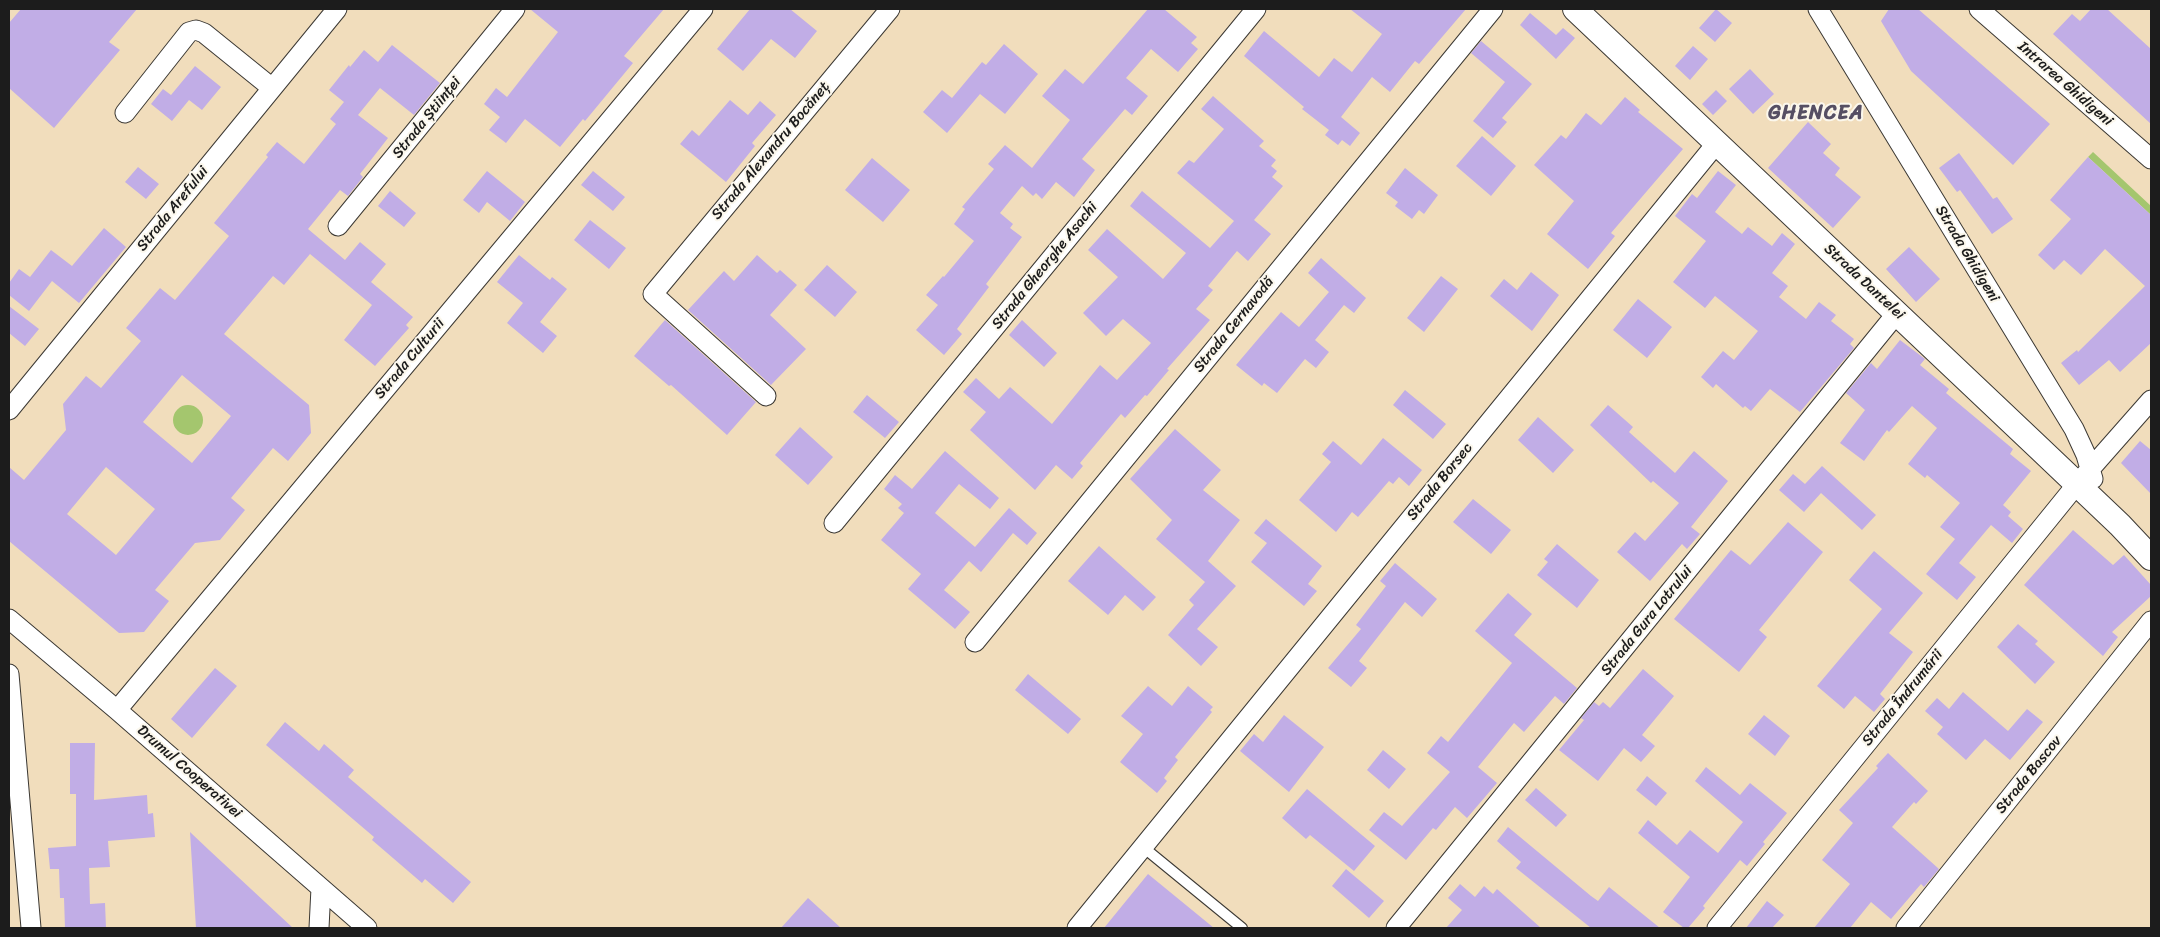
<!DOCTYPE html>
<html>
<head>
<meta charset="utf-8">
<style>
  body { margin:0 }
  #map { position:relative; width:2160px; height:937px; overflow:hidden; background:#f1ddbc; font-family:Sriracha,sans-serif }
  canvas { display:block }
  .frame { position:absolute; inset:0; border:10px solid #1c1c1c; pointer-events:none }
</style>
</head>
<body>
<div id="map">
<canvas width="2160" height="937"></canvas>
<div class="frame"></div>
</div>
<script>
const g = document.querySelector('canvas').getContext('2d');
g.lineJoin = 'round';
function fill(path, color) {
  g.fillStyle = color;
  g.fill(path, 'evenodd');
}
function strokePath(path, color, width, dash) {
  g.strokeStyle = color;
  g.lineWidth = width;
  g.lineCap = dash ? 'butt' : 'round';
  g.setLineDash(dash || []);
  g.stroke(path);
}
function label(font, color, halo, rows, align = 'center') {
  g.font = font + ' Sriracha,sans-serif';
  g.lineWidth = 4;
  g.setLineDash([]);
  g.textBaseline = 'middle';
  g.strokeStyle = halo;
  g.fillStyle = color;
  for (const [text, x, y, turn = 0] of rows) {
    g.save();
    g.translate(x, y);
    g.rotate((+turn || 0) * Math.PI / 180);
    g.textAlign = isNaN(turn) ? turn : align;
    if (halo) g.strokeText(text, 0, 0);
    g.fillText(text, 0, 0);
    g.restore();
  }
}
fill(new Path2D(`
  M2093,152L2151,206V215L2088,157Z
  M173 420a15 15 0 1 1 30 0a15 15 0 1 1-30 0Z`), '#a4c66e');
fill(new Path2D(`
  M21,9H137L109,42L120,50L54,128L9,88V23Z
  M530,9H664L624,56L633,63L585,121L583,119L560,147L525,119L506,143L489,130L500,117L484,104L496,88L507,97L558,32Z
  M750,9H790L817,31L795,58L771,39L743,71L717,49Z
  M1148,9H1164L1197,37L1191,43L1198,49L1178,72L1151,49L1126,78L1148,96L1132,115L1125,109L1082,159L1095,170L1074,197L1056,182L1042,199L1036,193L1033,196L1022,186L1000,213L1013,224L1010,228L1022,237L986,284L989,287L957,329L962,334L944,355L916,330L938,305L926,295L943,276L944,277L974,241L954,224L965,209L962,207L994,169L988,164L1005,145L1032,168L1070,120L1042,96L1065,69L1083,84Z
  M1350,9H1466L1419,64L1415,61L1390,92L1372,77L1341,117L1360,133L1350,146L1342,140L1338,145L1325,135L1329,130L1302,109L1304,107L1244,56L1264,31L1319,77L1334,58L1352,72L1382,34Z
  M1716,9L1732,23L1715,42L1699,28Z
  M1889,9H1918L2050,124L2013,165L1911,71L1881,21Z
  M2091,9H2107L2151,49V124L2053,34L2072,14L2080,21Z
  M1530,13L1556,35L1563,28L1575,38L1556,59L1520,25Z
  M1481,41L1532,84L1502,118L1507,122L1493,138L1473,121L1505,82L1471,53Z
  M1004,44L1038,74L1005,114L980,94L947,133L923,112L942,90L952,98L982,62L986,65Z
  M392,45L440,83L414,115L380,88L358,115L388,138L360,174L363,177L348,196L340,190L308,229L345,260L360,242L386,264L371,282L413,317L406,325L409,328L375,366L344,340L372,305L310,254L284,285L273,276L224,334L309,405L311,433L288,461L273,448L231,498L245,510L220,540L195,543L155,590L169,601L144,632L119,633L9,541V467L24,480L66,430L63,404L86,376L101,388L141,341L126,328L160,288L175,300L229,236L214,223L268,157L266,155L277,142L304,164L336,124L330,119L344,102L329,90L349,65L350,67L364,50L378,62ZM182,375L231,416L192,463L143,422ZM106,467L155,509L116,555L67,514Z
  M1693,46L1708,59L1690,80L1675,66Z
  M195,66L221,87L202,110L189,100L172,121L151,104L163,89L171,95Z
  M1750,69L1774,94L1753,114L1729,89Z
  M1716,90L1727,101L1713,115L1702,104Z
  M1213,96L1264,141L1259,146L1276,160L1271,166L1277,171L1272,177L1283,186L1254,220L1271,234L1248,261L1237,251L1208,286L1213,290L1196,309L1210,320L1167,369L1169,370L1147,396L1145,395L1125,418L1121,414L1080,463L1083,466L1072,479L1056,465L1035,490L970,430L986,412L963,392L976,378L999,399L1010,387L1052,424L1100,365L1117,380L1151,343L1123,319L1106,336L1083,313L1118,277L1088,250L1107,229L1163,279L1186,253L1130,206L1142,191L1210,248L1234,221L1177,173L1189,160L1194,163L1224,129L1201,109Z
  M1625,97L1640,110L1638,112L1683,149L1611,233L1615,236L1588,269L1547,234L1574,201L1534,165L1561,135L1566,139L1586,113L1601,125Z
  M730,100L748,115L760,101L776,115L752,143L755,146L726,182L680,144L692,130L699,136Z
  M1808,122L1831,144L1823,153L1840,168L1835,175L1861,197L1833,228L1768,168Z
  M1482,136L1516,166L1491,196L1456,166Z
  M1959,153L1993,199L1997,197L2013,219L1992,234L1960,190L1957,192L1939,168Z
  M2088,157L2151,215V343L2120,372L2109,360L2079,385L2061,363L2077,350L2078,352L2145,286L2105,249L2081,275L2064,260L2054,270L2038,255L2071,219L2050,200Z
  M872,158L910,190L883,222L845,190Z
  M138,167L159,184L146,199L125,182Z
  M1405,168L1438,195L1424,214L1419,210L1412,219L1395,206L1398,202L1386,193Z
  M487,171L525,202L510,221L487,202L479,213L463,200Z
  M593,171L625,197L613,211L581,185Z
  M1718,171L1736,185L1715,212L1742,234L1748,227L1772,246L1782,233L1795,244L1772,273L1788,286L1779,297L1806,319L1819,302L1836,315L1831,321L1854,339L1850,344L1854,348L1800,412L1770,389L1751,411L1745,406L1743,408L1716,384L1713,388L1701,377L1723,351L1734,360L1758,331L1715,296L1705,308L1673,282L1706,241L1675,216L1692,194L1697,198Z
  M390,191L416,213L404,227L378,206Z
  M590,220L626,248L609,269L574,240Z
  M104,228L126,247L79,303L52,281L29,311L9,295V283L19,269L30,277L51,250L72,266Z
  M1909,247L1940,279L1916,302L1886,269Z
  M519,255L550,280L552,277L567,289L540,322L557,336L543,353L507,323L523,303L497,282Z
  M757,255L777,273L780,270L797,285L770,315L806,349L771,385L688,310L724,271L734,281Z
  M1321,258L1366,298L1354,313L1344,305L1315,340L1329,352L1316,368L1305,359L1277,393L1264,383L1262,386L1236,365L1281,312L1299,327L1329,292L1308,273Z
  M827,265L857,292L835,317L804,290Z
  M1531,272L1559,295L1532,331L1490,296L1504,279L1517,290Z
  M1441,276L1458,289L1424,332L1407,318Z
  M1638,299L1672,327L1647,358L1613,330Z
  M9,306L39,329L25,346L9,333Z
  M665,320L756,402L727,435L671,385L669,386L634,356Z
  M1022,320L1057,353L1044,367L1009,335Z
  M1900,340L1925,359L1920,365L1949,389L1946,393L2013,449L2010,454L2031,471L2003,505L2011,512L2008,516L2023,529L2012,543L1991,525L1959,563L1976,577L1957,600L1926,574L1955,539L1940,527L1960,503L1927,475L1925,478L1908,464L1937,428L1912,406L1889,432L1887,430L1864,461L1840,443L1865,410L1846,393L1871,363L1877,369Z
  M1405,390L1446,424L1433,439L1393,405Z
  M867,395L899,422L885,438L853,412Z
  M1608,405L1633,427L1629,432L1675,473L1694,451L1728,481L1691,527L1700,534L1687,549L1682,544L1650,581L1617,552L1635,532L1645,541L1679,503L1653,481L1651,483L1590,425Z
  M1538,417L1574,450L1553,473L1518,440Z
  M800,427L833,457L808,485L775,455Z
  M1175,429L1221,470L1203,490L1240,520L1208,561L1236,586L1197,629L1218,647L1201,666L1168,635L1194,605L1189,600L1205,582L1156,539L1172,520L1130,479Z
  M1383,438L1422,470L1409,486L1399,477L1393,484L1389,481L1358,517L1352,512L1336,532L1299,500L1331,462L1322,454L1333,441L1361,465Z
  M2140,441L2151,450V494L2121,463Z
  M945,451L999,498L990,509L959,484L935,513L975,547L1009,508L1037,533L1027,545L1013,533L981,572L969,561L944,590L970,612L955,629L908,589L921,574L881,540L904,513L898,508L902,504L884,489L895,475L912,489Z
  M1822,466L1876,515L1862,530L1821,493L1804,512L1779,490L1793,474L1805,484Z
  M1473,499L1511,530L1491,554L1453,522Z
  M1266,519L1322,566L1308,584L1317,591L1304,606L1251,562L1267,543L1254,533Z
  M1788,522L1823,552L1759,630L1767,637L1739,672L1674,619L1731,550L1750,565Z
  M2073,530L2113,565L2124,555L2151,585V596L2112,632L2118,637L2103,656L2024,585Z
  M1557,544L1599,580L1577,608L1537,575L1548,562L1544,559Z
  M1099,546L1156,597L1143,611L1125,595L1108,615L1068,581Z
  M1874,551L1923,593L1889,633L1913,652L1880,694L1885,699L1874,712L1855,696L1844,709L1817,686L1882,609L1849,580Z
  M1395,563L1437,599L1422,617L1405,602L1359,661L1367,668L1351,687L1328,668L1361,629L1356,625L1386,586L1380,581Z
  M1508,593L1532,614L1514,635L1577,688L1564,704L1555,696L1524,732L1514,723L1478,767L1497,783L1467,818L1455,807L1436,830L1433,828L1406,860L1369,830L1384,812L1402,826L1450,772L1427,753L1441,736L1448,742L1512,663L1475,631Z
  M2018,624L2038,641L2035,644L2055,662L2035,684L1997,647Z
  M215,668L237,686L192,738L171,719Z
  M1643,669L1674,696L1642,735L1655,746L1641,762L1624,748L1598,781L1559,750L1584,720L1581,718L1594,702L1599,706L1603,702L1610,708Z
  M1028,674L1081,719L1068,734L1015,690Z
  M1148,686L1172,706L1188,686L1213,707L1210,710L1212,712L1175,757L1178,760L1164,778L1167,781L1157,793L1120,762L1143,734L1121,716Z
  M1963,692L2008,731L2027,709L2043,722L2010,760L1985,739L1966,760L1937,734L1943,727L1925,711L1937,698L1949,709Z
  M1284,715L1324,747L1289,792L1240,751L1254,734L1263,742Z
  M1764,715L1790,736L1775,756L1748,734Z
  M285,722L319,751L324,744L354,770L348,777L471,882L453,903L425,879L422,883L372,840L374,837L266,745Z
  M70,743H95L94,800L147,795L148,814L153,813L155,837L108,841L110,867L89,868L90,904L105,903L106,928H65L64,898H60L59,869H50L48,848L76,846V794H70Z
  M1383,750L1406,769L1389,789L1367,770Z
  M1888,753L1928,791L1916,804L1914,802L1892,827L1939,869L1924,887L1921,884L1891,919L1871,902L1850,928H1814L1850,884L1822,860L1853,823L1839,810L1878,768L1876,766Z
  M1706,767L1740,795L1750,783L1787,813L1763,842L1765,844L1747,866L1740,860L1703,906L1705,908L1688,928H1684L1663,912L1690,877L1638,833L1648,820L1677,845L1690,830L1718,853L1743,822L1695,781Z
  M1647,776L1667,793L1656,806L1636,790Z
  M1536,788L1567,815L1556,827L1525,800Z
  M1307,789L1375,846L1354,871L1310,835L1306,839L1282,818Z
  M1508,827L1591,896L1598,901L1609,887L1660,928H1591L1516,868L1521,862L1497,841Z
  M190,832L209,850L293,928H196Z
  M1346,869L1384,901L1369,918L1332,886Z
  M1148,874L1214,928H1104Z
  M1460,884L1475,897L1484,886L1493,894L1497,889L1541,928H1446L1462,910L1448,898Z
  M808,898L841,928H781Z
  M1767,901L1784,915L1772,928H1746Z`), '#c1ade6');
const service = new Path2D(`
  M1143,847L1242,928`);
const minor = new Path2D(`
  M1818,9L2074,429L2086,455L2093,479
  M1979,9L2151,159
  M125,113L189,32L196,30L204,33L272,88
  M338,226L515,9
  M766,396L653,294L890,9
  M9,410L337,9
  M834,523L1256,9
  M9,619L117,710L367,928
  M975,642L1493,9
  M9,674L31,928
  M117,710L703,9
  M319,928L321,888
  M1077,928L1716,144
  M1396,928L1897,313
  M1717,928L2077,484L2151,400
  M1906,928L2151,621`);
const tertiary = new Path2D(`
  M1575,9L2039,448L2120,525L2151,558`);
strokePath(service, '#3c3934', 12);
strokePath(minor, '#3c3934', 21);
strokePath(tertiary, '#3c3934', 26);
strokePath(service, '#fff', 10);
strokePath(minor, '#fff', 19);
strokePath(tertiary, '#fff', 24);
label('15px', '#1c1c1c', '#fbf7ec', [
  ["Intrarea Ghidigeni",2065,84,41],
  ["Strada Științei",427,118,-51],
  ["Strada Alexandru Bocăneț",771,151,-50],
  ["Strada Arefului",173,209,-51],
  ["Strada Ghidigeni",1967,254,59],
  ["Strada Gheorghe Asachi",1045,266,-51],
  ["Strada Dantelei",1864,282,43],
  ["Strada Cernavodă",1234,325,-51],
  ["Strada Culturii",410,359,-50],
  ["Strada Borsec",1440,482,-51],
  ["Strada Gura Lotrului",1647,621,-51],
  ["Strada Îndrumării",1903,698,-51],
  ["Drumul Cooperativei",189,772,41],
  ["Strada Bascov",2029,775,-51]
]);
g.letterSpacing = '1px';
label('bold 20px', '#564f63', '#fbf7ec', [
  ["GHENCEA",1816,114]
]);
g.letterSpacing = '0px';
</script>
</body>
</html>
